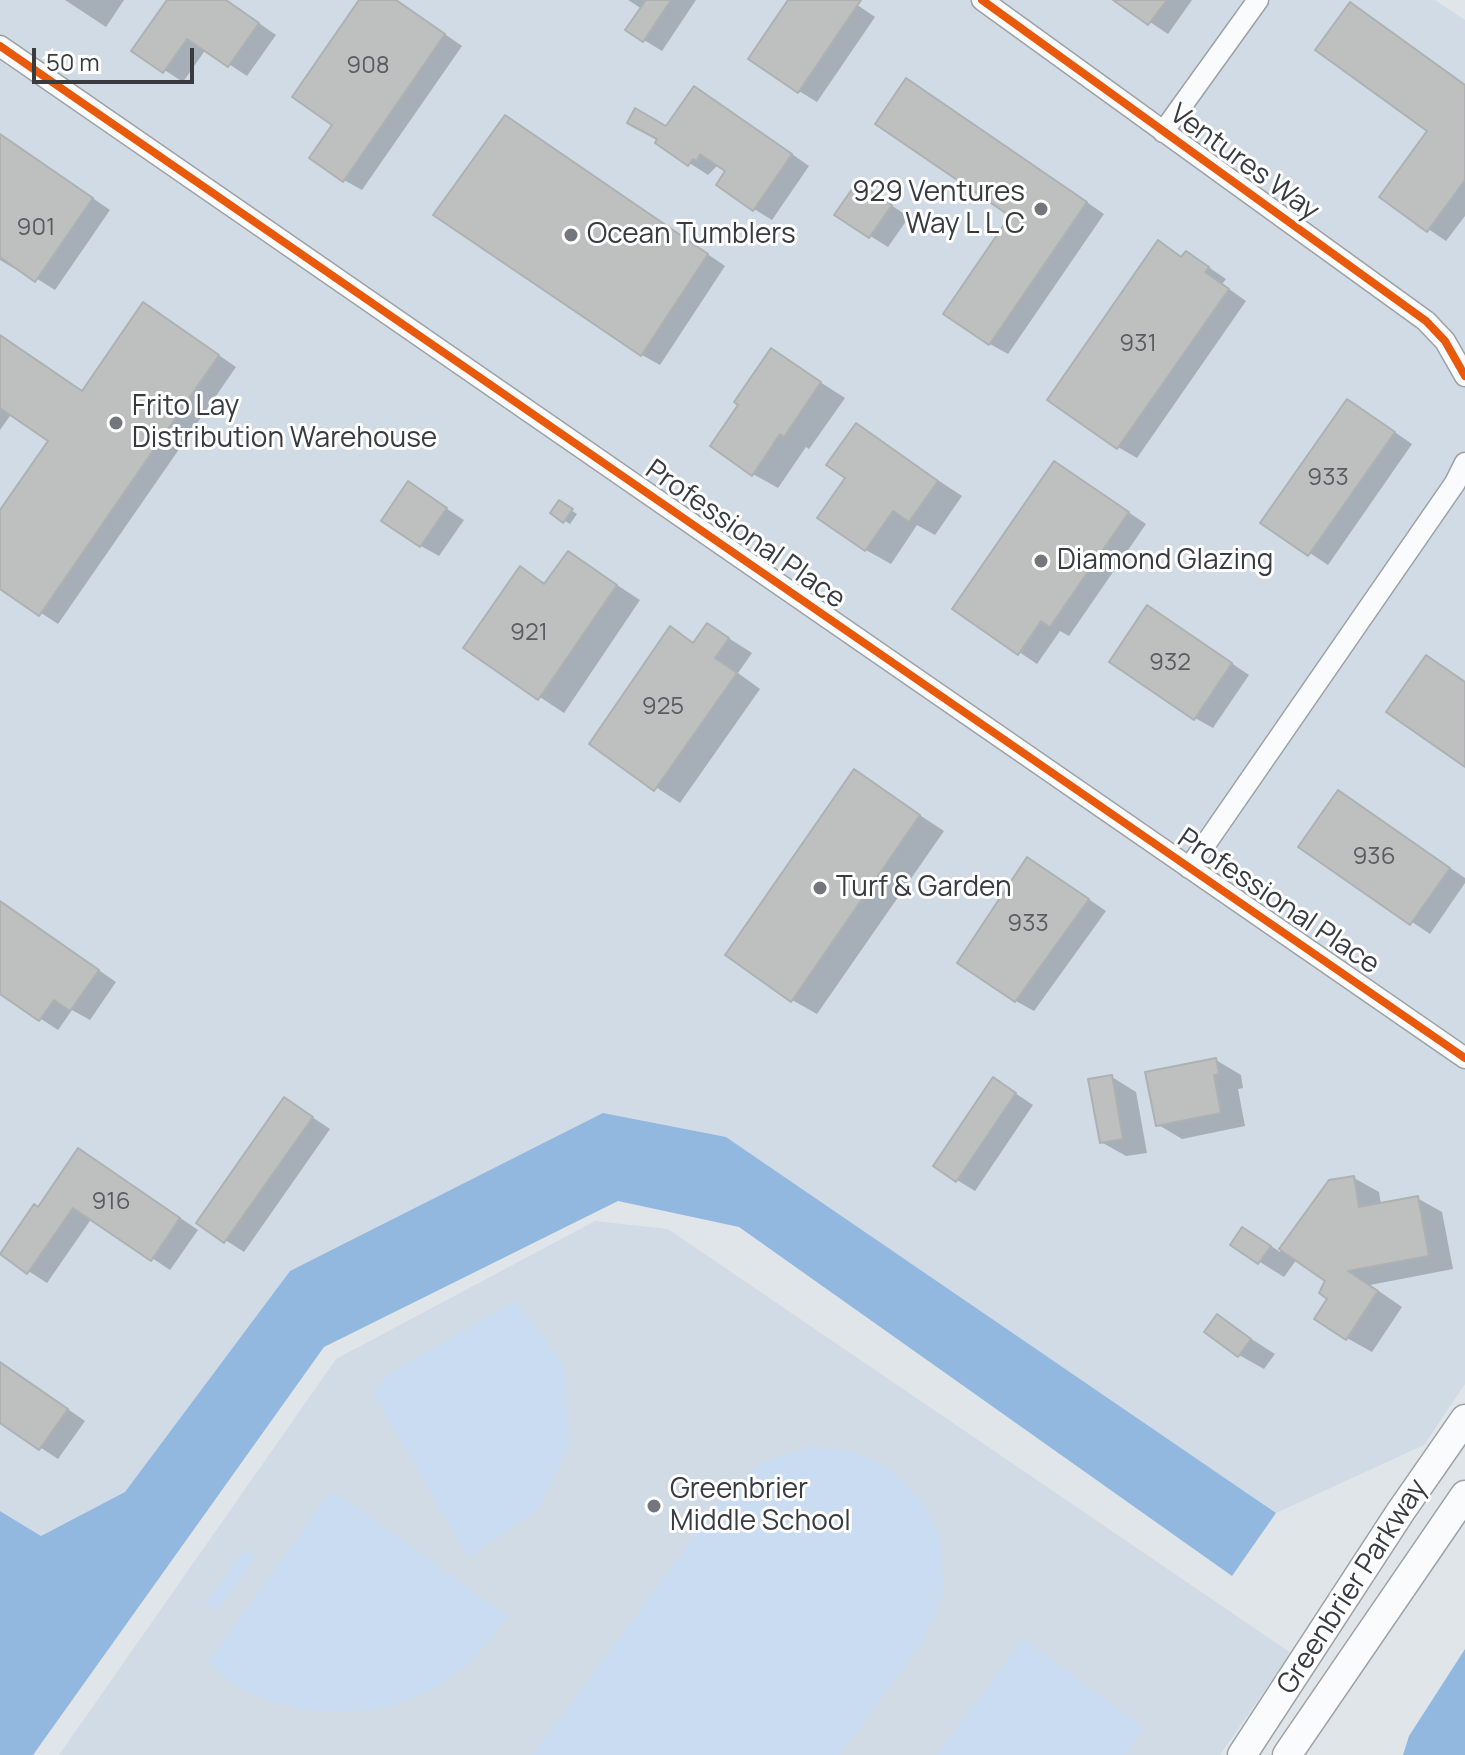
<!DOCTYPE html>
<html>
<head>
<meta charset="utf-8">
<style>
  body { margin:0 }
  #map { position:relative; width:1465px; height:1755px; overflow:hidden; background:#e0e5ea; font-family:Manrope,sans-serif }
  canvas { display:block }
  .scale { position:absolute; left:32px; top:48px; width:162px; height:36px; box-sizing:border-box; border:4px solid #383b40; border-top:0; padding-left:10px; font-size:24px; line-height:28px; white-space:nowrap; color:#383b40; -webkit-text-stroke:6px #fff; paint-order:stroke }
</style>
</head>
<body>
<div id="map">
<canvas width="1465" height="1755"></canvas>
<div class="scale">50 m</div>
</div>
<script>
const g = document.querySelector('canvas').getContext('2d');
g.lineJoin = 'round';
function fill(path, color) {
  g.fillStyle = color;
  g.fill(path, 'evenodd');
}
function strokePath(path, color, width, dash) {
  g.strokeStyle = color;
  g.lineWidth = width;
  g.lineCap = dash ? 'butt' : 'round';
  g.setLineDash(dash || []);
  g.stroke(path);
}
function label(font, color, halo, rows, align = 'center') {
  g.font = font + ' Manrope,sans-serif';
  g.lineWidth = 6;
  g.setLineDash([]);
  g.textBaseline = 'middle';
  g.strokeStyle = halo;
  g.fillStyle = color;
  for (const [text, x, y, turn = 0] of rows) {
    g.save();
    g.translate(x, y);
    g.rotate((+turn || 0) * Math.PI / 180);
    g.textAlign = isNaN(turn) ? turn : align;
    if (halo) g.strokeText(text, 0, 0);
    g.fillText(text, 0, 0);
    g.restore();
  }
}
fill(new Path2D(`
  M0,0H1435L1465,20V1384L1424,1445L1276,1513L726,1137L290,1271L125,1493L41,1536L0,1511Z
  M595,1221L668,1229L1291,1653L1220,1755H59L336,1359Z`), '#d0dbe6');
fill(new Path2D(`
  M515,1301L564,1365L569,1442L540,1507L469,1558L375,1396L386,1376Z
  M811,1447L854,1452L891,1469L925,1505L942,1545L943,1592L923,1641L839,1755H533L727,1491L763,1462Z
  M328,1495H340L507,1616C492,1636 478,1657 458,1672C396,1720 311,1724 242,1689C230,1682 218,1671 208,1662Z
  M245,1549L256,1557L216,1611L206,1603Z
  M1023,1639L1144,1728L1125,1755H937Z`), '#c9dcf1');
fill(new Path2D(`
  M603,1113L726,1137L1276,1513L1232,1576L739,1227L618,1201L324,1347L33,1755H0V1511L41,1536L125,1492L290,1271Z
  M1465,1649V1755H1403L1409,1736Z`), '#92b8e0');
fill(new Path2D(`
  M65,0H124L106,27Z
  M169,0H226L276,35L247,76L206,49L183,82L134,50Z
  M361,0H396L462,46L362,190L344,180L335,125Z
  M628,0H696L662,51L644,40L642,9Z
  M792,0H850L875,17L817,102L799,91Z
  M1117,0H1192L1168,34Z
  M1351,4L1465,85V216L1446,241L1381,197L1429,131Z
  M925,91L1104,214L1008,354L990,344L1013,216Z
  M713,99L809,166L772,220L754,209L728,171L719,164L708,175L657,142L667,129Z
  M524,128L725,266L660,365L642,355Z
  M0,134L110,210L55,290L17,266L15,269L0,260Z
  M876,195L909,217L888,247L837,215Z
  M1159,243L1183,258L1204,264L1226,279L1222,284L1246,301L1137,458L1118,447Z
  M162,316L236,367L58,624L0,586V513L51,440L12,413L0,430V335L83,393Z
  M772,351L845,398L809,449L806,447L778,488L753,474Z
  M1366,412L1412,444L1328,565L1263,522Z
  M856,426L962,496L935,535L917,525L891,564L866,550L848,478Z
  M1055,463L1146,524L1069,636L1060,631L1037,664L955,609Z
  M409,484L464,520L439,556L421,546Z
  M560,503L577,514L570,524L553,513Z
  M568,553L640,600L564,713L466,648L520,569L547,584Z
  M1166,619L1249,675L1213,728L1195,718Z
  M708,625L752,653L738,673L760,689L680,803L591,744L670,629L695,643Z
  M854,772L944,831L817,1014L792,1000Z
  M1338,792L1465,878V883L1430,934L1300,847Z
  M1046,870L1106,911L1034,1011L1016,1001Z
  M0,902L116,982L90,1020L72,1010L58,1030L0,992Z
  M1216,1060L1241,1075L1243,1088L1238,1089L1245,1126L1182,1139L1157,1124Z
  M1112,1077L1136,1092L1147,1153L1126,1156L1101,1142Z
  M1012,1091L1033,1105L975,1191L957,1180Z
  M303,1111L330,1129L244,1252L199,1223Z
  M97,1161L198,1230L170,1270L92,1218L47,1283L2,1254L39,1209Z
  M1354,1178L1379,1192L1381,1204L1417,1198L1442,1212L1453,1269L1370,1285L1402,1307L1372,1352L1347,1338L1330,1298L1328,1280L1297,1259L1284,1277L1233,1245L1268,1244L1280,1252L1330,1182Z
  M1217,1317L1275,1354L1264,1369L1239,1355Z
  M0,1362L85,1421L58,1459L0,1421Z`), '#0003');
const building = new Path2D(`
  M167,0H226L259,23L228,67L187,39L163,73L131,51Z
  M359,0H396L445,34L343,182L309,158L332,125L292,97Z
  M646,0H671L643,42L625,30Z
  M788,0H861L798,93L748,59Z
  M1113,0H1167L1148,25Z
  M1350,2L1465,85V180L1427,232L1379,197L1427,131L1315,50Z
  M906,78L1087,202L989,345L943,314L1010,216L875,124Z
  M694,86L792,154L753,211L716,185L725,171L700,154L697,161L693,159L688,166L655,143L657,139L627,123L635,108L666,126Z
  M505,115L708,254L641,356L433,215Z
  M0,134L93,198L35,282L0,257Z
  M857,182L892,205L869,238L834,215Z
  M1158,240L1181,257L1186,251L1209,267L1205,272L1229,289L1117,449L1047,400Z
  M143,302L219,355L39,616L0,589V510L48,441L0,408V335L82,391Z
  M771,348L821,382L784,437L780,434L752,476L710,446L738,405L734,402Z
  M1347,399L1395,432L1308,556L1260,523Z
  M856,423L938,481L909,522L893,511L865,551L817,518L845,478L826,465Z
  M1054,461L1129,512L1050,627L1041,621L1018,655L952,609Z
  M408,481L447,508L420,547L381,521Z
  M559,500L573,509L563,523L550,513Z
  M568,551L617,585L538,700L463,648L520,566L544,584Z
  M1147,605L1232,663L1194,720L1109,662Z
  M707,623L729,638L715,658L737,673L654,791L589,744L670,626L693,643Z
  M1426,655L1465,682V767L1386,712Z
  M854,769L920,815L791,1002L725,955Z
  M1338,790L1450,868L1410,925L1298,847Z
  M1027,857L1089,899L1015,1002L957,963Z
  M0,901L99,970L70,1011L54,1000L39,1021L0,994Z
  M1216,1058L1219,1074L1214,1075L1221,1113L1156,1126L1145,1072Z
  M1112,1075L1123,1139L1100,1143L1088,1079Z
  M993,1077L1016,1093L956,1182L933,1166Z
  M284,1097L313,1117L224,1243L196,1223Z
  M78,1148L180,1218L151,1261L73,1208L27,1274L0,1254L34,1204L38,1207Z
  M1354,1176L1359,1207L1418,1196L1429,1256L1348,1271L1378,1291L1346,1340L1314,1319L1327,1299L1319,1293L1325,1281L1279,1249L1329,1180Z
  M1242,1227L1271,1246L1258,1264L1230,1245Z
  M1217,1314L1251,1339L1238,1357L1204,1332Z
  M0,1362L68,1409L39,1450L0,1423Z`);
fill(building, '#bec0c0');
strokePath(building, '#aeb1b1', 2);
const minor = new Path2D(`
  M982,0L1426,321L1445,341L1465,376
  M0,46L1465,1058
  M1163,132L1258,0
  M1189,868L1455,483L1465,463`);
const secondary = new Path2D(`
  M1242,1755L1401,1511L1465,1419
  M1287,1755L1465,1495`);
strokePath(minor, '#9da1a5', 23);
strokePath(secondary, '#9da1a5', 31);
strokePath(minor, '#fafbfc', 20);
strokePath(secondary, '#fafbfc', 28);
strokePath(new Path2D(`
  M982,0L1426,321L1445,341L1465,376
  M0,46L1465,1058`), '#e8590c', 8);
for (const [x, y, r, color] of [
  [1041,209,8,"#73767c"],
  [571,235,8,"#73767c"],
  [116,423,8,"#73767c"],
  [1041,561,8,"#73767c"],
  [820,888,8,"#73767c"],
  [654,1506,8,"#73767c"]
]) {
  const dot = new Path2D();
  dot.arc(x, y, r, 0, 2 * Math.PI);
  g.fillStyle = color;
  g.fill(dot);
  strokePath(dot, '#fff', 3);
}
label('24px', '#5a5c60', null, [
  ["908",368,66],
  ["901",36,228],
  ["931",1138,344],
  ["933",1328,478],
  ["921",529,633],
  ["932",1170,663],
  ["925",663,707],
  ["936",1374,857],
  ["933",1028,924],
  ["916",111,1202]
]);
label('28px', '#383b40', '#fff', [
  ["Ventures Way",1244,163,36],
  ["Professional Place",745,535,35],
  ["Professional Place",1278,902,34],
  ["Greenbrier Parkway",1353,1587,-57]
]);
label('28px', '#383b40', '#fff', [
  ["929 Ventures",1025,193,"right"],
  ["Way L L C",1025,225,"right"],
  ["Ocean Tumblers",587,235],
  ["Frito Lay",132,407],
  ["Distribution Warehouse",132,439],
  ["Diamond Glazing",1057,561],
  ["Turf & Garden",836,888],
  ["Greenbrier",670,1490],
  ["Middle School",670,1522]
], 'left');
</script>
</body>
</html>
